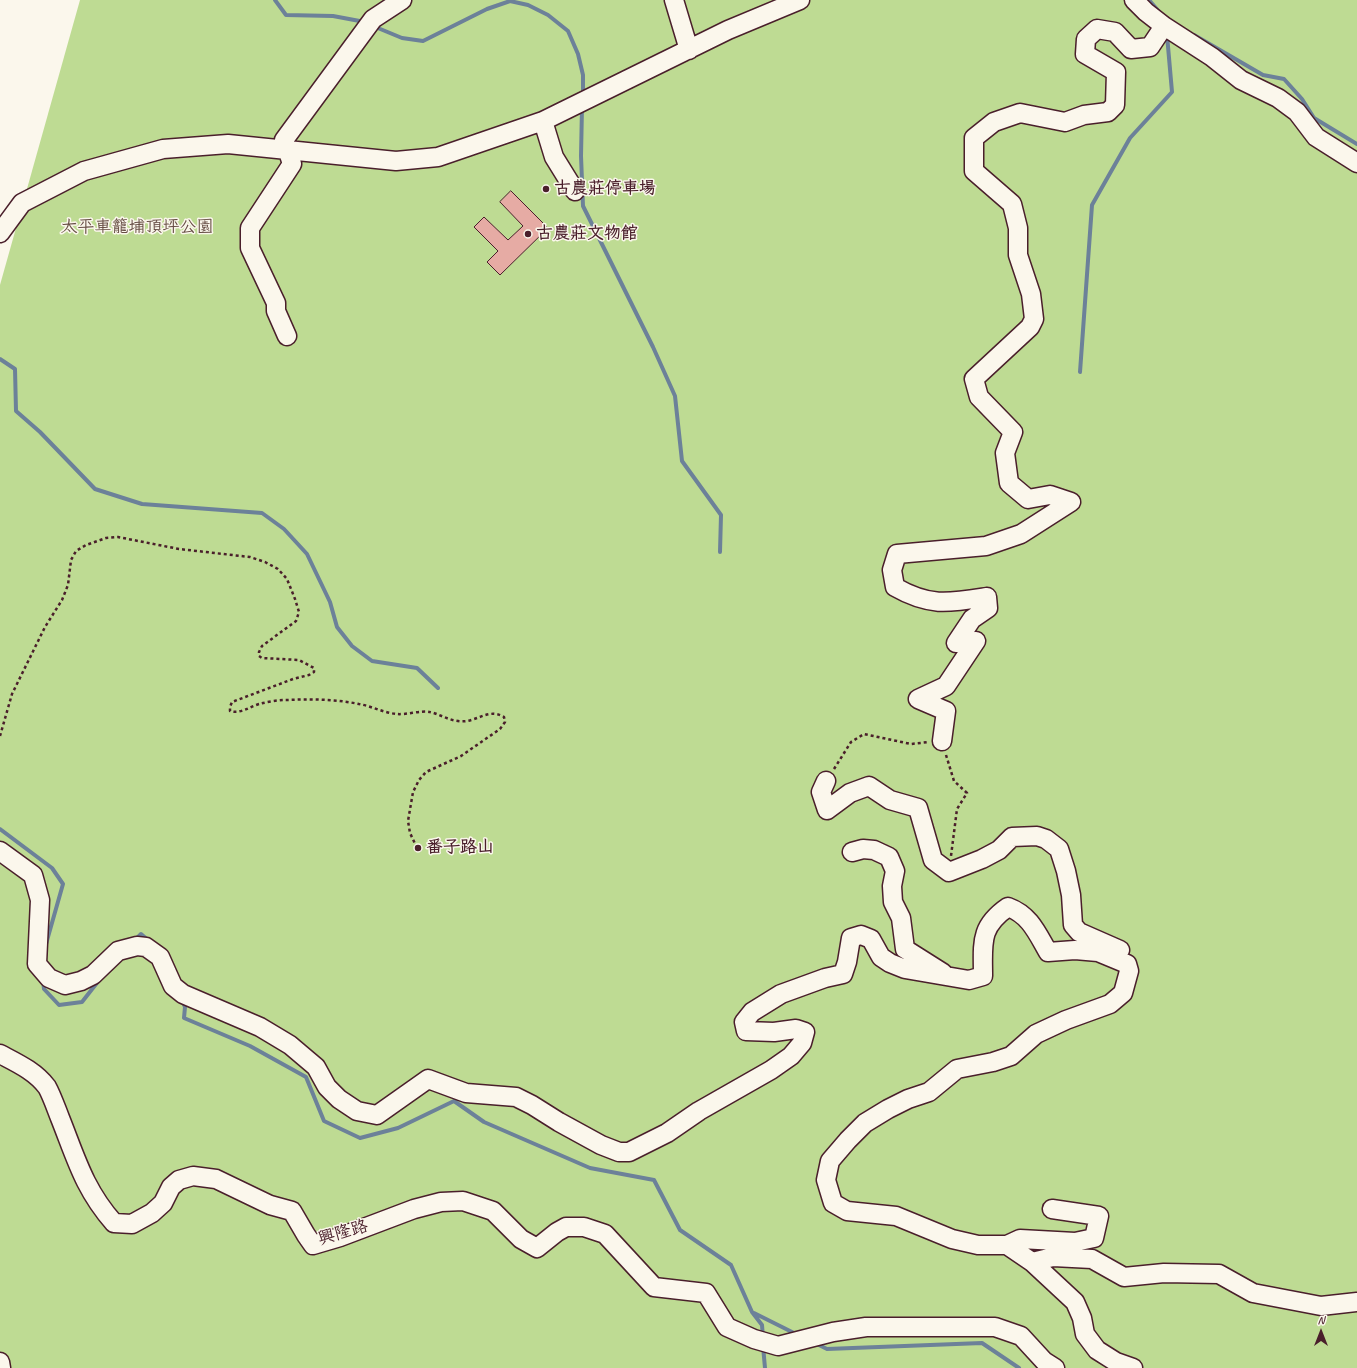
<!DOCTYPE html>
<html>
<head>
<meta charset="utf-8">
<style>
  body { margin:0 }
  #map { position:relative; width:1357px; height:1368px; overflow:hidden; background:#fbf7ec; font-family:Caveat,sans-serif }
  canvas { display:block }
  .north { position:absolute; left:1301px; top:1312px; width:40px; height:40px; -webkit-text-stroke:3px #fbf7ec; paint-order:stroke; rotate:0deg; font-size:11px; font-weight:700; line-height:16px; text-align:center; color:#4a1f2b }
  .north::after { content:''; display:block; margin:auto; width:14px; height:18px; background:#4a1f2b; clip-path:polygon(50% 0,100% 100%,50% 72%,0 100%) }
</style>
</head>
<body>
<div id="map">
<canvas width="1357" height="1368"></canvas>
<div class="north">N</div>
</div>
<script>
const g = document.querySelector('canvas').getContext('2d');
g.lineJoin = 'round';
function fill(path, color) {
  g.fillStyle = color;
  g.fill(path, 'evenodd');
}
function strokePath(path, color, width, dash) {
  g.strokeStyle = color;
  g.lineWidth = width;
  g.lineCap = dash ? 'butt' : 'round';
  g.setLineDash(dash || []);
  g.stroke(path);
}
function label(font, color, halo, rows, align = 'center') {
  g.font = font + ' Caveat,"LXGW WenKai TC",sans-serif';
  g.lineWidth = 3;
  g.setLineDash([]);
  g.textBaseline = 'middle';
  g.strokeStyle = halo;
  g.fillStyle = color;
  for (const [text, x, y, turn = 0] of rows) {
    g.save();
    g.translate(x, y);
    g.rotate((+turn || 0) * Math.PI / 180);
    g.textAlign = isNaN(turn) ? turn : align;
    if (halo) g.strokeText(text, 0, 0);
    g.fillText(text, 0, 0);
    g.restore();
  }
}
fill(new Path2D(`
  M80,0H1357V1368H0V285Z`), '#bedb93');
strokePath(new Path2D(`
  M275,0L286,15L333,16L365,22
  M1149,0L1161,14
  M373,26L402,38L423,41L487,9L510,1L528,5L548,15L568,31L578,54L583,75V96
  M1194,35L1263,75L1284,79L1302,99L1314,118L1357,144
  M582,107L581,156L583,206L653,347L675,396L682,461L721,515L720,552
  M0,359L15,369L16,411L40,432L95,489L142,504L262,513L284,529L307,554L330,602L337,627L352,646L372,661L417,668L438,688
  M1080,372L1092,205L1130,138L1172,92L1167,35
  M0,829L52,868L63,884L46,944
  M135,940L141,934L149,941
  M43,980L44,989L59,1005L82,1002L100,979
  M182,1000L185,1007L184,1018L250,1046L306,1077L324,1121L360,1138L398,1128L454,1101L484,1122L590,1168L654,1180L680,1230L731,1265L752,1312L762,1325L763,1338
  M754,1313L798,1335
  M815,1343L827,1349L982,1343L1019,1368
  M763,1346L765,1368`), '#6c8199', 4);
const building = new Path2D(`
  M511,191L548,228L500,275L487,262L498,251L474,227L484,217L508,240L523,226L500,202Z`);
fill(building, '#e6aba4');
strokePath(building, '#4a1f2b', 1);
const minor = new Path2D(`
  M674,0L689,50
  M1134,0L1146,12L1164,26L1212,57L1241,80L1278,98L1297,112L1316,137L1357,163
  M543,121L554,157L575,191
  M0,233L22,203L84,171L163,149L228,144L396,161L438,157L543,121L728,30L800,0
  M287,336L276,311V303L250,248V228L292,164L284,140L373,19L402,0
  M942,741L946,711L918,699L946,686L976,641L956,643L972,619L988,608L987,597C949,603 930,607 895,587L892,570L897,554L986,546L1021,534L1071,502L1050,495L1028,499L1009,483L1005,453L1013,432L979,397L974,379L1030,327L1034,319L1031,294L1018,255V228L1012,204L974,171V138L994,122L1020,113L1065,122L1084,115L1108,112L1115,105L1116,72L1085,54L1086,39L1097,29L1115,32L1131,49L1150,47L1164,26
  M826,781L821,792L827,810L850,793L869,786L890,800L918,808L933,860L949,872L982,859L999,850L1012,837L1037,836L1046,839L1059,849L1066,871L1071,895L1073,925L1079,932L1120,950
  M0,851L33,875L40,900L37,964L49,978L65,985L81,981L93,975L118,951L137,946L146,947L160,957L173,986L183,994L260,1027L290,1045L316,1067L327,1087L339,1099L357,1111L377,1115L428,1079L466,1093L516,1097L532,1105L559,1122L601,1145L619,1152H629L667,1133L699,1111L771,1070L791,1056L802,1043L805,1032L796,1029L774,1032L746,1031L744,1022L752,1012L781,994L825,978L843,974L847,962L851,938L861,935L871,939L881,957L890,963L905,969L969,980L983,976C983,943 979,927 1008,907C1030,915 1037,933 1048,952L1075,950L1098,952L1127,964L1129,971L1123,993L1110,1004L1066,1020L1036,1034L1011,1056L993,1062L957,1069L929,1092L908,1099L888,1109L865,1123L848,1140L830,1161L826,1180L833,1203L847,1211L896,1216L952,1239L978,1245H1007L1032,1262L1075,1302L1082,1318L1085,1334L1097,1350L1116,1362L1133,1368
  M852,852L863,849L874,850L889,857L895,871L892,886L893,902L901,918L905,949L943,973
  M0,1054C17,1063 35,1071 47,1087C52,1096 56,1108 60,1118C76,1158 84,1189 114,1223L132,1224L152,1213L163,1203L171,1187L179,1180L193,1176L216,1179L270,1205L292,1211L306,1235L313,1245L340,1237L414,1209L441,1202L463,1201L493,1211L521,1239L537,1248L557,1232L566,1227H584L605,1234L654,1287L706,1293L727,1327L754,1339L778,1346L833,1332L866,1327H995L1021,1336L1044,1361L1055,1368
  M1007,1245L1020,1239L1075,1242L1094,1238L1099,1216L1052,1209
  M1032,1262L1053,1257L1092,1259L1124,1277L1164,1273L1219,1274L1253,1293L1321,1306L1357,1302
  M0,1362L1,1368`);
strokePath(minor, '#4a1f2b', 21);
strokePath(new Path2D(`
  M0,736L12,694L45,627L62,600L68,585L71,560L76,551L86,545L106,538L118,537L179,549L250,557L265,562L278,569L287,579L295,599L299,612L296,621L262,646L259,652V656L262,658L299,660L314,668V672L309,675L293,679L232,702L230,707V711C241,714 249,707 259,704C267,702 277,700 286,700C310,699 335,699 359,704C371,706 384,713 397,714C406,715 422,710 430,712C439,714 448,720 458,721C476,724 487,707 504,717L505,722L500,729L461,756L426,772L419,780L413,792L408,821L410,833L417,848
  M946,755L954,781L967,793L957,809L951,856
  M834,769L851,742L864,734L911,744L929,742`), '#4a1f2b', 2.5, [3, 3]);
strokePath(minor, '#fbf7ec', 18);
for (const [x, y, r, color] of [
  [546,189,4,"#4a1f2b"],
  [528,234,4,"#4a1f2b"],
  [418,848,4,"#4a1f2b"]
]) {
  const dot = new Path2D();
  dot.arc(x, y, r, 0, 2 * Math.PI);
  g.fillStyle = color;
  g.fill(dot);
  strokePath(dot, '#fbf7ec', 1.5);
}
label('bold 17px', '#4a1f2b', '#fbf7ec', [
  ["古農莊停車場",554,189],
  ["古農莊文物館",536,234],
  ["番子路山",426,848]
], 'left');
label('17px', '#674e45', '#fbf7ec', [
  ["太平車籠埔頂坪公園",137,228]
]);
label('17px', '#4a1f2b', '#fbf7ec', [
  ["興隆路",343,1233,-16]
]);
</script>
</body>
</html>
